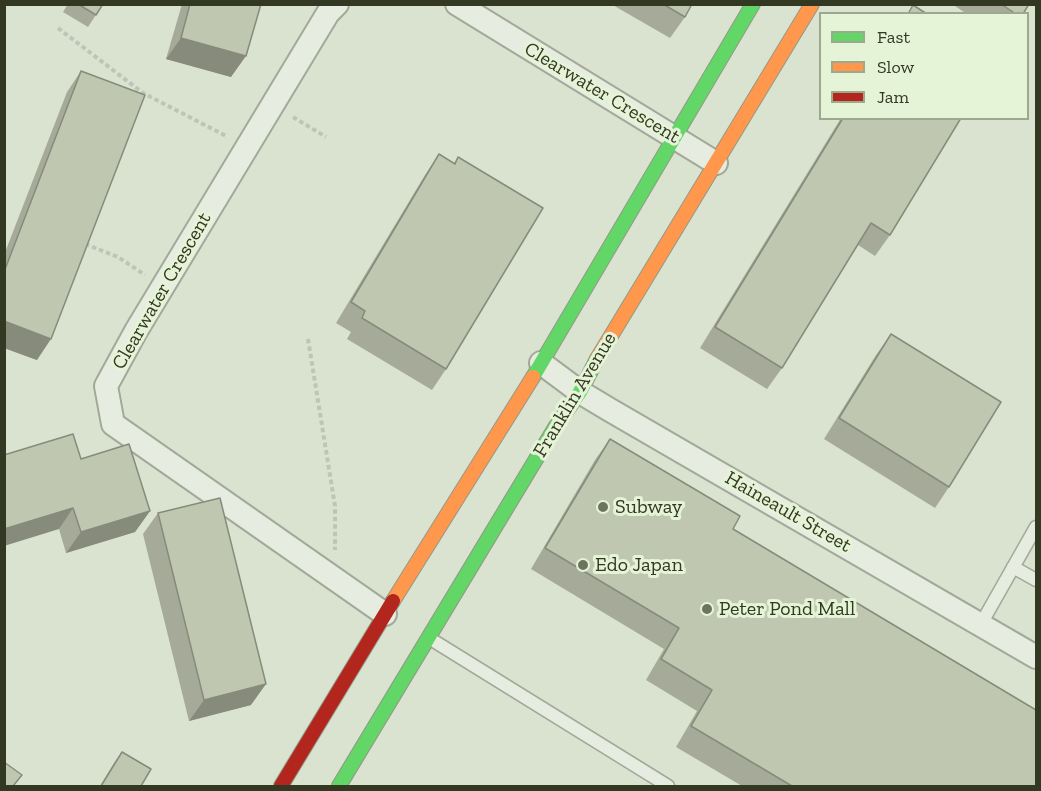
<!DOCTYPE html>
<html>
<head>
<meta charset="utf-8">
<style>
  body { margin:0 }
  #map { position:relative; width:1041px; height:791px; overflow:hidden; background:#dae3d0; font-family:"Zilla Slab",serif }
  canvas { display:block }
  .frame { position:absolute; inset:0; border:6px solid #323821; pointer-events:none }
  .legend { position:absolute; left:819px; top:12px; width:210px; height:108px; box-sizing:border-box; background:#e5f3d7; border:2px solid #9da88e; margin:0; padding:8px 10px; list-style:none; font-size:18px; color:#323821 }
  .legend li { display:flex; align-items:center; gap:12px; height:30px }
  .legend b { width:30px; border:2px solid #9da88e }
</style>
</head>
<body>
<div id="map">
<canvas width="1041" height="791"></canvas>
<div class="frame"></div>
<ul class="legend">
<li><b style="height:8px;background:#63d668"></b>Fast</li>
<li><b style="height:8px;background:#ff974d"></b>Slow</li>
<li><b style="height:8px;background:#b3261e"></b>Jam</li>
</ul>
</div>
<script>
const g = document.querySelector('canvas').getContext('2d');
g.lineJoin = 'round';
function strokePath(path, color, width, dash) {
  g.strokeStyle = color;
  g.lineWidth = width;
  g.lineCap = dash ? 'butt' : 'round';
  g.setLineDash(dash || []);
  g.stroke(path);
}
function fill(path, color) {
  g.fillStyle = color;
  g.fill(path, 'evenodd');
}
function label(font, color, halo, rows, align = 'center') {
  g.font = font + ' "Zilla Slab",serif';
  g.lineWidth = 6;
  g.setLineDash([]);
  g.textBaseline = 'middle';
  g.strokeStyle = halo;
  g.fillStyle = color;
  for (const [text, x, y, turn = 0] of rows) {
    g.save();
    g.translate(x, y);
    g.rotate((+turn || 0) * Math.PI / 180);
    g.textAlign = isNaN(turn) ? turn : align;
    if (halo) g.strokeText(text, 0, 0);
    g.fillText(text, 0, 0);
    g.restore();
  }
}
const lane = new Path2D(`
  M1013,567L1036,580
  M981,624L1036,527
  M429,638L668,786`);
const street = new Path2D(`
  M337,4L328,13L136,331L106,386L113,424L385,614
  M457,4L716,163
  M541,363L580,392L610,410L1036,657`);
const fast = new Path2D(`
  M533,377L753,4
  M339,786L556,426L580,392L597,359`);
const slow = new Path2D(`
  M597,359L812,4
  M393,601L533,377`);
const jam = new Path2D(`
  M281,786L393,601`);
strokePath(lane, '#a2a999', 15);
strokePath(street, '#a2a999', 26);
strokePath(fast, '#929988', 16);
strokePath(slow, '#929988', 16);
strokePath(jam, '#929988', 16);
strokePath(new Path2D(`
  M58,28L143,93L226,136
  M293,117L326,137
  M85,244L118,257L145,275
  M308,339L335,506V550`), '#c0c4b8', 4, [4.5, 3]);
strokePath(lane, '#e7ece1', 12);
strokePath(street, '#e7ece1', 22);
strokePath(fast, '#63d668', 14);
strokePath(slow, '#ff974d', 14);
strokePath(jam, '#b3261e', 14);
fill(new Path2D(`
  M68,4H103L88,27L63,12Z
  M182,4H261L231,77L166,59Z
  M611,4H692L685,17L670,38Z
  M952,4H1029L1023,14H967Z
  M81,71L37,360L4,348V255L67,92Z
  M841,118H961L890,235L875,256L858,245L782,368L767,389L700,348Z
  M439,154L454,163L458,157L446,369L432,390L347,339L351,332L336,323L425,175Z
  M891,334L949,487L935,508L824,439L876,355Z
  M610,439L733,529L1036,786H742L676,747L697,711L646,680L664,649L531,569L595,460Z
  M81,459L150,511L135,532L66,553L59,529Z
  M158,513L251,705L189,721L143,534Z
  M122,752L141,786H100L114,763Z`), '#a5ab98');
fill(new Path2D(`
  M181,38L246,56L231,77L166,59Z
  M4,321L51,339L37,360L4,348Z
  M73,508L59,529L4,546V529Z
  M150,511L135,532L66,553L81,532Z
  M266,684L251,705L189,721L204,700Z`), '#868b7c');
const building = new Path2D(`
  M78,4H103L96,15Z
  M190,4H261L246,56L181,38Z
  M663,4H692L685,17Z
  M1001,4H1029L1023,14H1016Z
  M913,5L927,14H908Z
  M81,71L145,95L51,339L4,321V272Z
  M843,118H961L890,235L871,223L782,368L715,327Z
  M439,154L455,164L458,157L543,208L446,369L362,318L365,311L351,302Z
  M891,334L1001,402L949,487L839,418Z
  M73,434L81,459L129,444L150,511L81,532L73,508L4,529V455Z
  M610,439L740,516L733,529L1036,710V786H792L691,726L712,690L661,659L679,628L545,548Z
  M220,498L266,684L204,700L158,513Z
  M122,752L151,769L141,786H101Z
  M4,762L22,775L13,786H4Z`);
fill(building, '#c0c7b1');
strokePath(building, '#868b7c', 1.5);
for (const [x, y, r, color] of [
  [603,507,6,"#6d745e"],
  [583,565,6,"#6d745e"],
  [707,609,6,"#6d745e"]
]) {
  const dot = new Path2D();
  dot.arc(x, y, r, 0, 2 * Math.PI);
  g.fillStyle = color;
  g.fill(dot);
  strokePath(dot, '#e5f3d7', 2);
}
label('20px', '#323821', '#e5f3d7', [
  ["Clearwater Crescent",602,93,31],
  ["Clearwater Crescent",162,291,-60],
  ["Franklin Avenue",575,395,-59],
  ["Haineault Street",788,512,30]
]);
label('20px', '#323821', '#e5f3d7', [
  ["Subway",615,507],
  ["Edo Japan",595,565],
  ["Peter Pond Mall",719,609]
], 'left');
</script>
</body>
</html>
